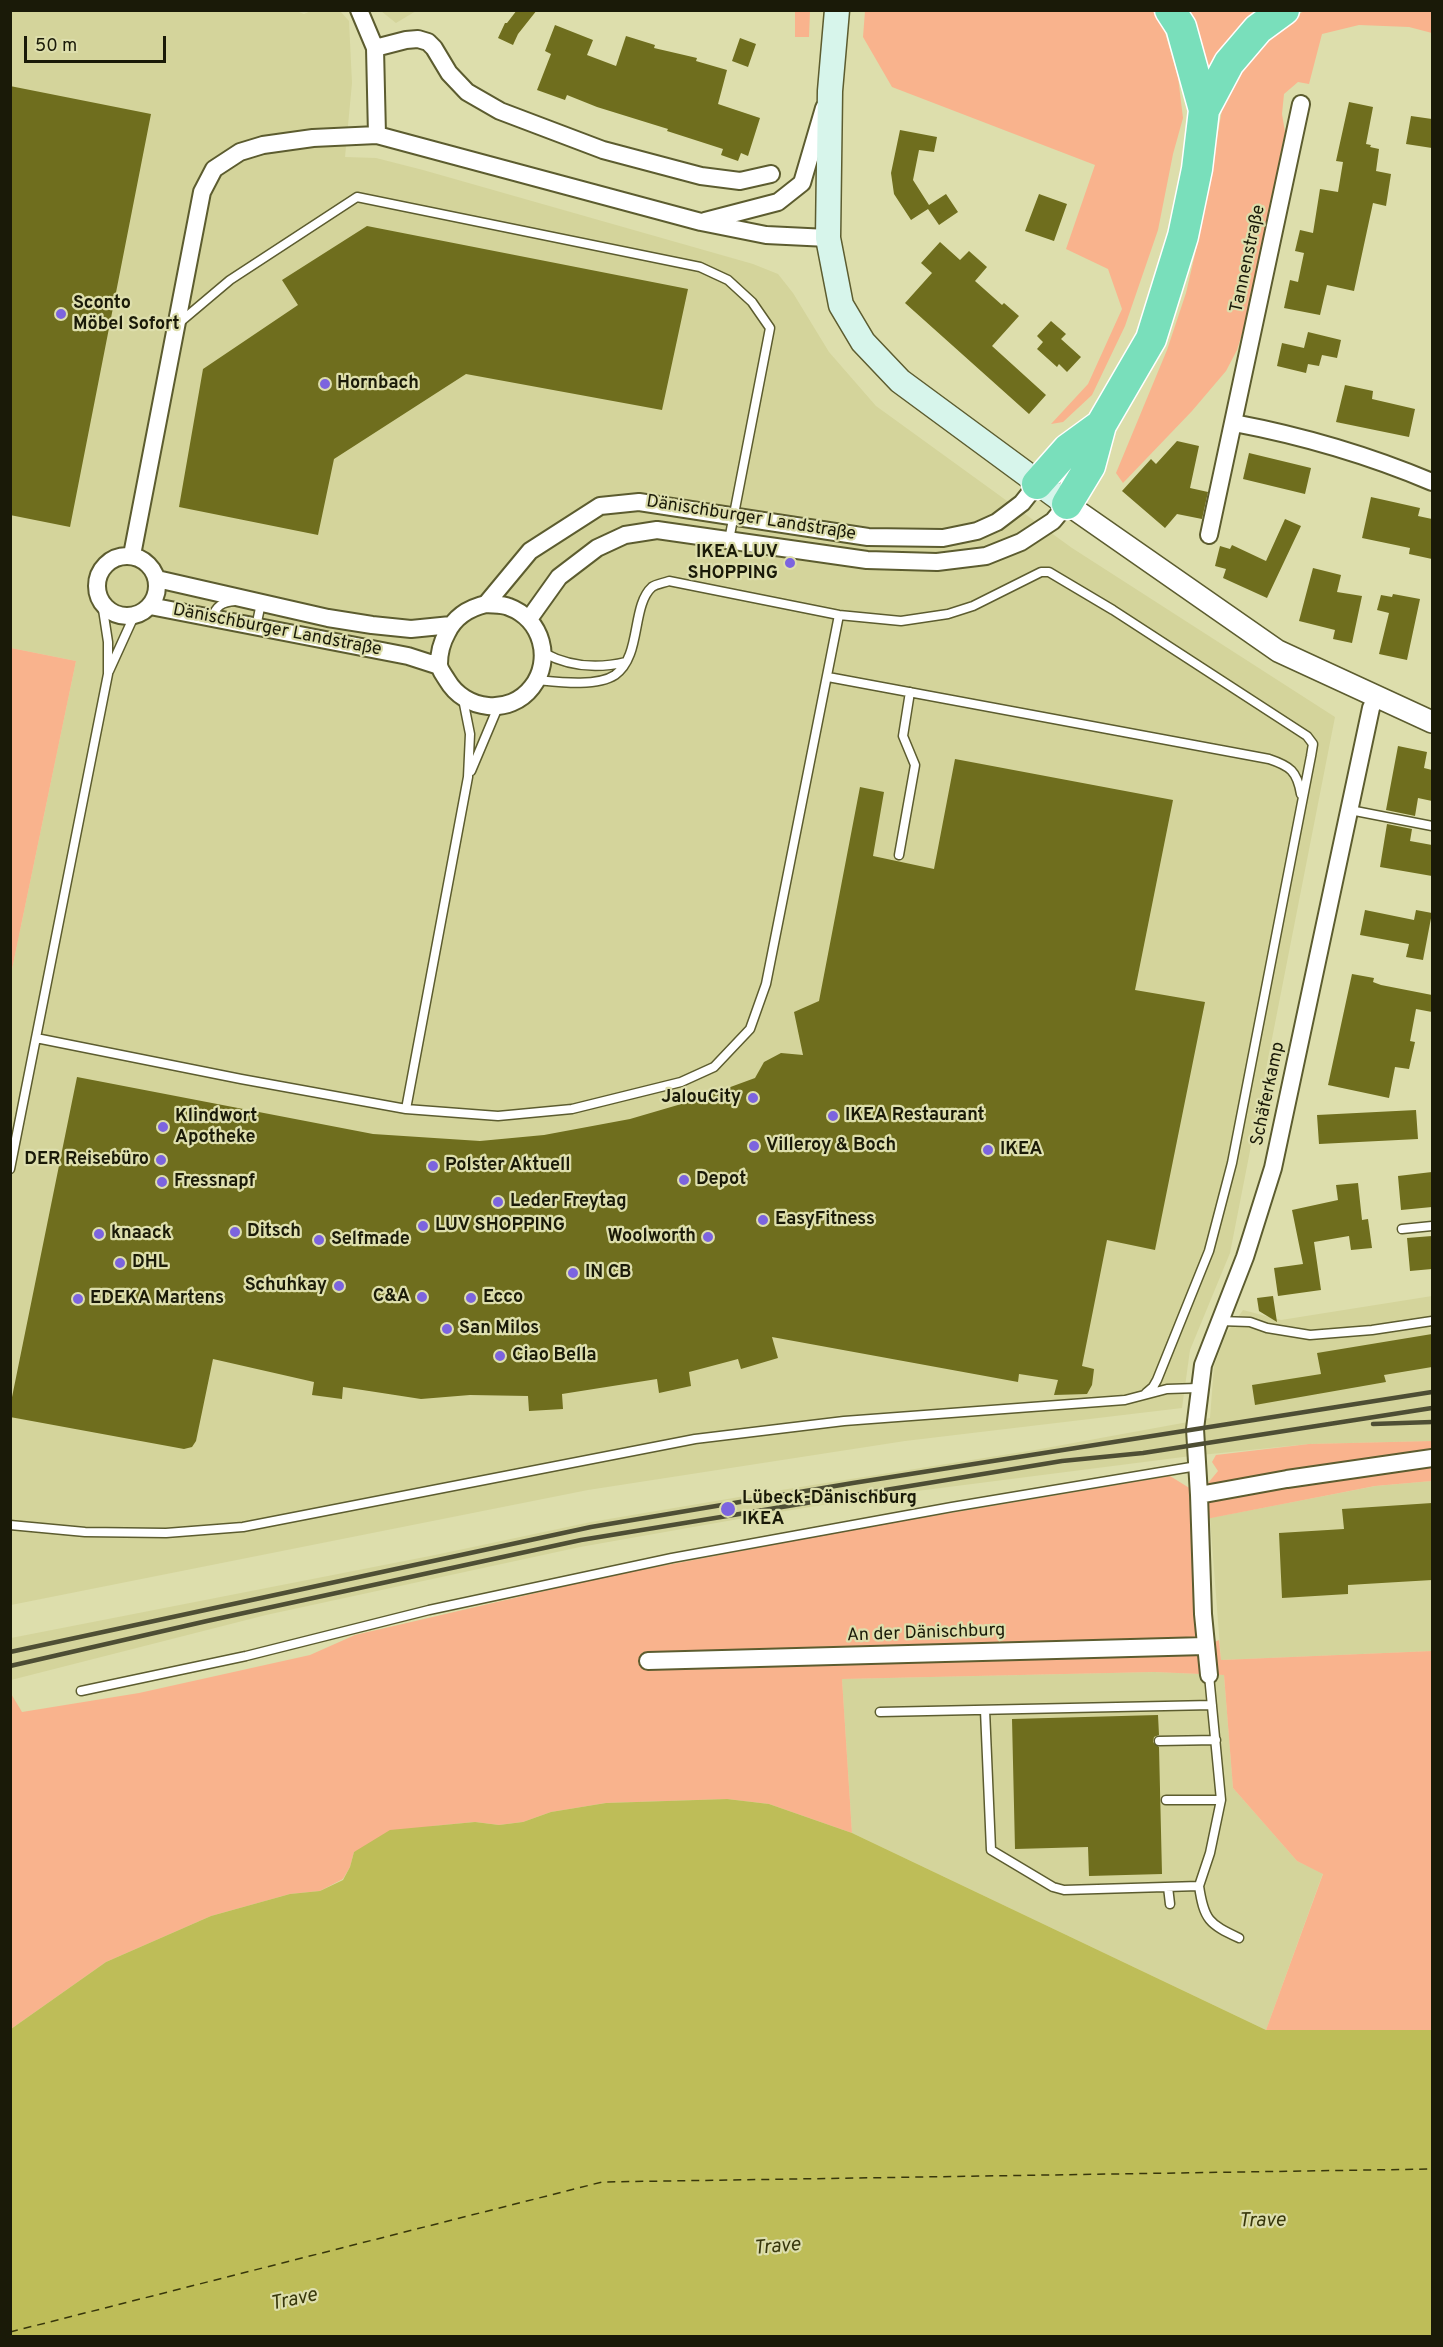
<!DOCTYPE html>
<html>
<head>
<meta charset="utf-8">
<style>
  body { margin:0 }
  #map { position:relative; width:1443px; height:2347px; overflow:hidden; background:#dddeac; font-family:Overpass,sans-serif }
  canvas { display:block }
  .frame { position:absolute; inset:0; border:12px solid #1a1a08; pointer-events:none }
  .scale { position:absolute; left:24px; top:36px; width:142px; height:27px; box-sizing:border-box; border:3px solid #1a1a08; border-top:0; padding-left:8px; font-size:18px; line-height:21px; white-space:nowrap; color:#1a1a08; -webkit-text-stroke:4px #dddeac; paint-order:stroke }
</style>
</head>
<body>
<div id="map">
<canvas width="1443" height="2347"></canvas>
<div class="frame"></div>
<div class="scale">50 m</div>
</div>
<script>
const g = document.querySelector('canvas').getContext('2d');
g.lineJoin = 'round';
function fill(path, color) {
  g.fillStyle = color;
  g.fill(path, 'evenodd');
}
function strokePath(path, color, width, dash) {
  g.strokeStyle = color;
  g.lineWidth = width;
  g.lineCap = dash ? 'butt' : 'round';
  g.setLineDash(dash || []);
  g.stroke(path);
}
function label(font, color, halo, rows, align = 'center') {
  g.font = font + ' Overpass,sans-serif';
  g.lineWidth = 4.5;
  g.setLineDash([]);
  g.textBaseline = 'middle';
  g.strokeStyle = halo;
  g.fillStyle = color;
  for (const [text, x, y, turn = 0] of rows) {
    g.save();
    g.translate(x, y);
    g.rotate((+turn || 0) * Math.PI / 180);
    g.textAlign = isNaN(turn) ? turn : align;
    if (halo) g.strokeText(text, 0, 0);
    g.fillText(text, 0, 0);
    g.restore();
  }
}
fill(new Path2D(`
  M294,10L304,14L311,11H340L349,21L352,83L345,157L376,158L423,170L753,264L778,274L793,293L829,352L876,406L1072,548L1335,717L1230,1253L1190,1350L1182,1408L905,1441L588,1490L11,1605V974L76,661L11,648V11Z
  M381,11H416L396,23Z
  M1432,1296V1441L1309,1444L1191,1456L878,1496L767,1514L580,1547L266,1615L11,1680V1638L435,1555L591,1522L775,1491L1035,1450L1210,1418L1214,1366L1226,1334L1243,1310L1281,1320Z
  M1432,1481V1651L1221,1660L1210,1518L1376,1486Z
  M1154,1672L1224,1675L1233,1788L1297,1861L1323,1873L1266,2030L852,1833L842,1679Z`), '#d4d49b');
fill(new Path2D(`
  M1154,10L1161,19L1178,77L1183,118L1173,154L1158,230L1125,326L1092,395L1063,422L1051,424L1088,384L1122,309L1108,269L1066,249L1095,165L892,87L863,37L865,11Z
  M795,11H810L809,37H795Z
  M1186,11H1257L1226,46L1206,85Z
  M1304,11H1432V33L1409,27L1359,25L1322,34L1309,84L1298,82L1284,94L1282,114L1285,132L1247,318L1237,350L1226,371L1192,411L1123,483L1116,473L1167,350L1186,293L1199,237L1222,110L1239,67L1265,35Z
  M11,648L76,661L11,974L10,648Z
  M1432,1441V1481L1375,1486L1201,1520L1206,1646L1219,1640L1221,1660L1432,1651V2030H1266L1323,1874L1297,1861L1233,1788L1224,1675L1154,1672L842,1679L852,1833L769,1804L727,1799L606,1803L551,1812L523,1822L499,1825L475,1822L433,1826L354,1852L350,1867L343,1879L320,1891L290,1894L211,1916L106,1962L11,2029L10,1692L22,1712L139,1693L310,1655L355,1635L609,1576L867,1527L1170,1476L1199,1494L1218,1471L1212,1462L1216,1455L1309,1444Z`), '#f9b38d');
fill(new Path2D(`
  M727,1799L769,1804L852,1833L1266,2030H1432V2336H11V2029L106,1962L211,1916L290,1894L320,1891L343,1880L350,1867L354,1852L390,1830L475,1822L499,1825L523,1822L551,1812L606,1803Z`), '#bebd58');
strokePath(new Path2D(`
  M10,2332L602,2182L1432,2169`), '#38370b', 1.5, [8, 6]);
fill(new Path2D(`
  M517,10H537L518,34L513,45L498,38L505,23H507Z
  M555,25L593,40L587,55L616,66L626,36L655,45L654,48L697,58L696,61L727,70L718,104L760,118L748,156L741,153L738,161L721,155L723,149L667,131L668,129L597,107L567,95L565,100L537,90L551,54L545,51Z
  M740,38L756,44L748,67L732,61Z
  M10,86L151,114L70,527L10,515Z
  M1349,102L1373,107L1366,144L1371,145L1370,147L1379,149L1376,171L1391,174L1386,206L1373,203L1354,291L1327,285L1320,315L1284,308L1290,280L1298,282L1304,253L1295,251L1300,230L1313,233L1320,189L1338,192L1343,162L1336,161Z
  M1411,116L1432,119V148L1406,144Z
  M900,130L937,137L934,152L919,150L913,180L929,205L946,194L958,212L939,225L928,209L911,220L894,194L891,173Z
  M1039,194L1067,204L1054,241L1025,231Z
  M367,226L688,289L662,410L466,374L334,459L318,535L179,507L203,369L298,305L282,280Z
  M940,242L960,260L969,251L987,267L975,281L1002,305L1004,303L1019,316L992,346L1046,395L1029,414L905,303L932,273L921,263Z
  M1051,321L1066,334L1061,339L1081,357L1067,372L1059,364L1057,367L1037,349L1043,342L1037,336Z
  M1308,332L1341,340L1337,358L1322,355L1319,366L1308,364L1306,373L1277,366L1282,343L1304,348Z
  M1345,385L1373,391L1372,399L1415,409L1409,437L1336,422Z
  M1177,441L1199,446L1190,488L1208,492L1202,519L1177,514L1165,528L1122,491L1151,459L1156,464Z
  M1249,453L1311,468L1305,494L1243,479Z
  M1371,497L1420,508L1418,516L1432,519V559L1409,554L1410,548L1362,538Z
  M1285,519L1301,526L1267,598L1223,578L1226,569L1215,566L1220,546L1230,549L1232,545L1266,561Z
  M1313,568L1341,575L1337,592L1362,596L1352,643L1333,639L1335,630L1299,621Z
  M1393,594L1420,599L1407,660L1379,654L1389,613L1377,610L1381,595L1392,597Z
  M1398,746L1427,752L1424,768L1432,770V801L1418,798L1415,816L1386,810Z
  M955,759L1173,800L1135,990L1205,1002L1155,1250L1107,1240L1082,1366L1094,1369L1092,1385L1087,1394L1054,1395L1058,1380L1019,1374L1018,1382L772,1337L778,1358L741,1369L738,1359L689,1372L691,1386L659,1393L657,1379L562,1394L563,1409L529,1411L528,1396L470,1395L421,1399L343,1387L342,1399L312,1395L314,1382L213,1359L196,1441L192,1447L184,1449L10,1417V1407L77,1077L373,1134L480,1141L544,1135L630,1119L695,1100L755,1078L764,1062L781,1053L803,1055L794,1012L819,1001L860,787L884,792L873,856L934,869Z
  M1387,824L1412,829L1410,841L1432,845V876L1380,867Z
  M1365,910L1414,920L1416,910L1432,913L1423,960L1406,957L1409,944L1360,935Z
  M1352,974L1374,978L1373,982L1381,985L1432,995V1012L1416,1009L1410,1041L1415,1042L1409,1069L1395,1067L1389,1098L1328,1085Z
  M1416,1110L1418,1139L1319,1144L1317,1115Z
  M1432,1172V1207L1401,1210L1398,1176Z
  M1358,1183L1362,1220L1368,1219L1372,1248L1351,1250L1349,1236L1314,1242L1321,1290L1278,1296L1274,1268L1303,1264L1292,1210L1338,1200L1336,1185Z
  M1432,1236V1269L1410,1271L1407,1238Z
  M1273,1296L1277,1322L1259,1311L1257,1298Z
  M1432,1334V1367L1384,1375L1386,1382L1255,1405L1252,1385L1321,1374L1317,1353Z
  M1432,1503V1580L1348,1585V1594L1282,1598L1279,1533L1344,1529L1342,1509Z
  M1158,1715L1159,1735L1154,1737L1153,1742L1159,1747L1162,1874L1089,1876L1088,1847L1015,1849L1012,1719Z`), '#6f6e1e');
const service = new Path2D(`
  M179,323L230,280L357,197L700,267L728,280L752,302L770,328L729,540
  M212,618C216,606 222,602 235,601
  M256,627L261,603
  M544,653C570,667 597,669 626,662
  M109,671L134,616
  M828,677L1269,759C1290,766 1297,771 1301,794
  M537,680C558,682 597,687 615,675C642,656 631,606 652,587C656,584 664,583 669,581L839,615L901,621L948,614L973,606L1041,572H1049L1113,610L1307,736L1313,744L1311,756L1232,1163L1209,1251L1157,1380L1153,1387L1146,1393
  M471,771L498,707
  M1350,810L1432,826
  M899,855L915,765L903,736L910,692
  M36,1038L241,1079L406,1109L498,1116L572,1109L681,1082L714,1067L750,1029L766,984L839,615
  M406,1109L468,777L470,734L463,699
  M10,1169L108,674V642L102,603
  M1402,1229L1432,1226
  M1220,1321L1250,1322L1267,1328L1310,1335L1372,1330L1432,1321
  M10,1525L85,1532L166,1533L243,1527L695,1439L844,1421L1125,1400L1167,1389L1198,1388
  M81,1691L246,1656L429,1610L672,1558L952,1507L1197,1466
  M985,1710L991,1850L1053,1887L1064,1890L1199,1886L1210,1853L1221,1800L1209,1675
  M880,1712L1212,1705
  M1159,1741L1216,1740
  M1166,1800H1221
  M1199,1886C1204,1920 1209,1924 1239,1938
  M1168,1887L1170,1904`);
const minor = new Path2D(`
  M359,10L375,48L377,135
  M375,48L406,40L418,39L428,42L434,48L449,73L467,92L500,111L603,150L701,176L740,181L771,174
  M705,221L778,202L802,183L824,108
  M1234,423C1303,436 1368,455 1432,482
  M1209,535L1301,104
  M132,555L202,192L214,169L240,152L263,145L313,138L377,135L701,222L766,235L828,238
  M97 586a30 30 0 1 1 60 0a30 30 0 1 1-60 0Z
  M157,579L328,618L372,625L411,629L451,625
  M486,604L530,551L600,506L639,502L868,537L943,538L977,531L997,522L1022,503L1037,484
  M486,604C493,605 502,604 509,607C542,619 553,660 532,687C510,716 465,711 447,680C444,675 439,669 439,664C439,653 442,642 447,633C455,616 469,608 486,604Z
  M150,606L408,656L439,666
  M529,619L559,577L597,548L625,535L657,530L867,560L937,562L986,556L1021,542L1053,521L1067,504
  M1199,1495L1195,1429L1203,1365L1245,1257L1273,1168L1371,708L1376,697
  M648,1661L1205,1646
  M1209,1675L1203,1614L1199,1495L1287,1479L1432,1458`);
const tertiary = new Path2D(`
  M1067,504L1278,651L1432,722`);
const secondary = new Path2D(`
  M837,10L830,91L828,238L841,305L863,342L900,381L1067,504`);
const motorway = new Path2D(`
  M1204,110L1229,63L1258,29L1284,10
  M1037,484L1068,449L1101,425
  M1067,504L1090,466L1101,425L1151,339L1183,236L1197,169L1204,110L1181,27L1170,10`);
strokePath(service, '#5c5c2f', 11);
strokePath(minor, '#5c5c2f', 20);
strokePath(tertiary, '#5c5c2f', 24);
strokePath(secondary, '#5c5c2f', 27);
strokePath(motorway, '#fff', 33);
strokePath(service, '#fff', 8);
strokePath(minor, '#fff', 16);
strokePath(tertiary, '#fff', 21);
strokePath(secondary, '#d7f5eb', 24);
strokePath(motorway, '#79dfbb', 30);
strokePath(new Path2D(`
  M1373,1424L1432,1422
  M10,1652L591,1527L853,1483L1432,1392
  M10,1666L207,1621L581,1540L1062,1461L1143,1453L1432,1408`), '#4e4e34', 4.5);
for (const [x, y, r, color] of [
  [61,314,6,"#7c64df"],
  [325,384,6,"#7c64df"],
  [790,563,6,"#7c64df"],
  [753,1098,6,"#7c64df"],
  [833,1116,6,"#7c64df"],
  [163,1127,6,"#7c64df"],
  [754,1146,6,"#7c64df"],
  [988,1150,6,"#7c64df"],
  [161,1160,6,"#7c64df"],
  [433,1166,6,"#7c64df"],
  [684,1180,6,"#7c64df"],
  [162,1182,6,"#7c64df"],
  [498,1202,6,"#7c64df"],
  [763,1220,6,"#7c64df"],
  [423,1226,6,"#7c64df"],
  [235,1232,6,"#7c64df"],
  [99,1234,6,"#7c64df"],
  [708,1237,6,"#7c64df"],
  [319,1240,6,"#7c64df"],
  [120,1263,6,"#7c64df"],
  [573,1273,6,"#7c64df"],
  [339,1286,6,"#7c64df"],
  [422,1297,6,"#7c64df"],
  [471,1298,6,"#7c64df"],
  [78,1299,6,"#7c64df"],
  [447,1329,6,"#7c64df"],
  [500,1356,6,"#7c64df"],
  [728,1509,8,"#7c64df"]
]) {
  const dot = new Path2D();
  dot.arc(x, y, r, 0, 2 * Math.PI);
  g.fillStyle = color;
  g.fill(dot);
  strokePath(dot, '#dddeac', 2);
}
label('18px', '#1a1a08', '#dddeac', [
  ["Tannenstraße",1249,259,-78],
  ["Dänischburger Landstraße",751,519,9],
  ["Dänischburger Landstraße",277,631,11],
  ["Schäferkamp",1269,1094,-78],
  ["An der Dänischburg",926,1634,-2]
]);
label('bold 18px', '#1a1a08', '#dddeac', [
  ["Sconto",73,304],
  ["Möbel Sofort",73,325],
  ["Hornbach",337,384],
  ["IKEA LUV",778,553,"right"],
  ["SHOPPING",778,574,"right"],
  ["JalouCity",741,1098,"right"],
  ["IKEA Restaurant",845,1116],
  ["Klindwort",175,1117],
  ["Apotheke",175,1138],
  ["Villeroy & Boch",766,1146],
  ["IKEA",1000,1150],
  ["DER Reisebüro",149,1160,"right"],
  ["Polster Aktuell",445,1166],
  ["Depot",696,1180],
  ["Fressnapf",174,1182],
  ["Leder Freytag",510,1202],
  ["EasyFitness",775,1220],
  ["LUV SHOPPING",435,1226],
  ["Ditsch",247,1232],
  ["knaack",111,1234],
  ["Woolworth",696,1237,"right"],
  ["Selfmade",331,1240],
  ["DHL",132,1263],
  ["IN CB",585,1273],
  ["Schuhkay",327,1286,"right"],
  ["C&A",410,1297,"right"],
  ["Ecco",483,1298],
  ["EDEKA Martens",90,1299],
  ["San Milos",459,1329],
  ["Ciao Bella",512,1356],
  ["Lübeck-Dänischburg",742,1499],
  ["IKEA",742,1520]
], 'left');
label('italic 20px', '#38370b', '#dddeac', [
  ["Trave",1262,2222,-1],
  ["Trave",777,2248,-5],
  ["Trave",294,2301,-12]
]);
</script>
</body>
</html>
